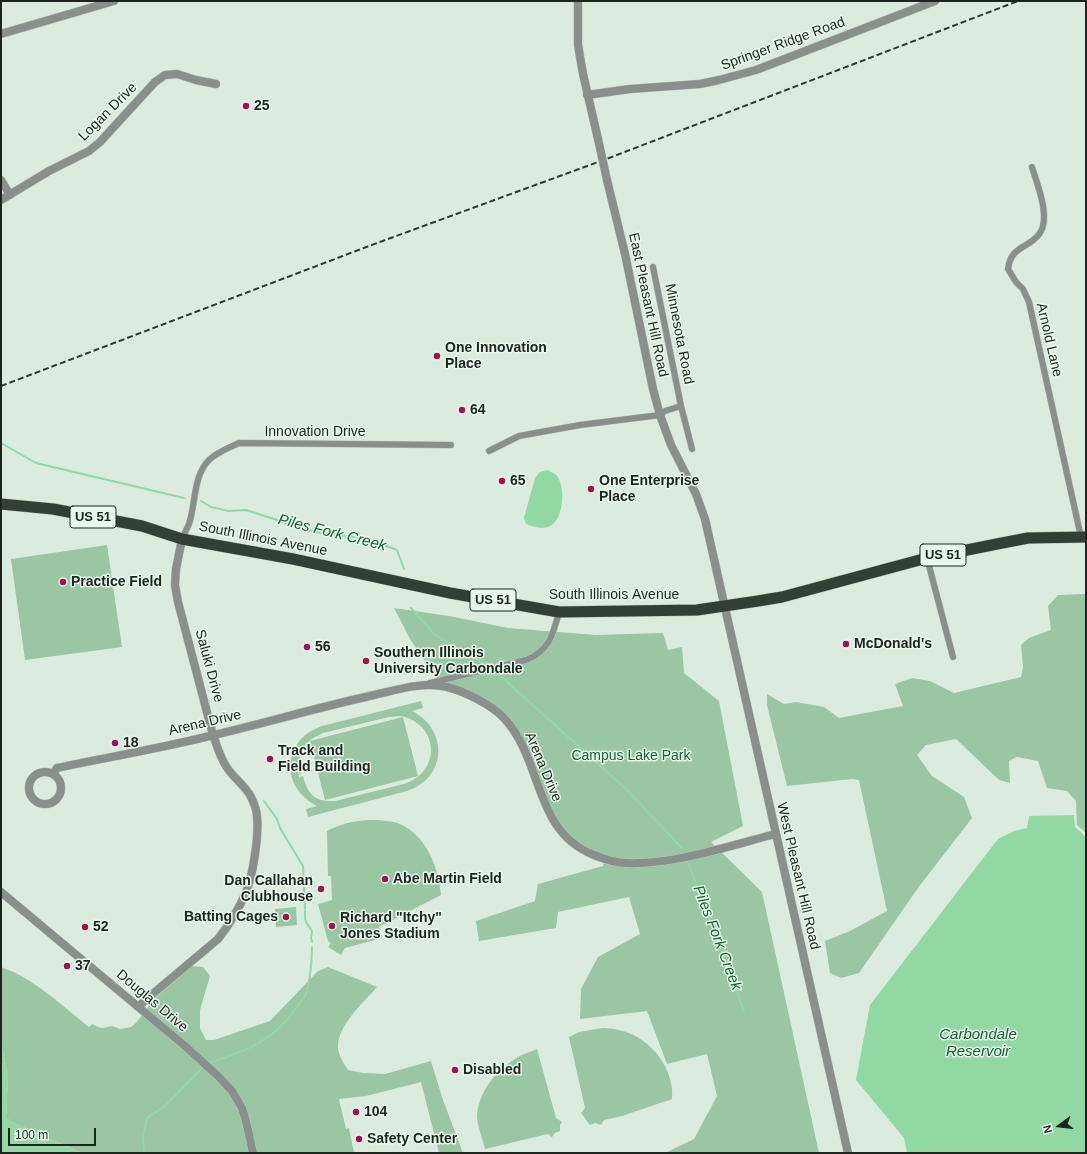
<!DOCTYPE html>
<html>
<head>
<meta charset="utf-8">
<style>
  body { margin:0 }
  #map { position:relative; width:1087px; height:1154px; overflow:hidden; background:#dbecde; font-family:Helvetica,sans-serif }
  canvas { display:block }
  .frame { position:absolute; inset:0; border:2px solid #1d231e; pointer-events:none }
  .north { position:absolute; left:1039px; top:1106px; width:40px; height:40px; -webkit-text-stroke:3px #e8f9eb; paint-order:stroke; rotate:255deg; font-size:11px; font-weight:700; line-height:16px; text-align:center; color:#1d231e }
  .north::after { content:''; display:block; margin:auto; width:14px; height:18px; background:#1d231e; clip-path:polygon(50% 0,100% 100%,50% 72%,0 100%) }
  .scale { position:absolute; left:8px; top:1128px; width:88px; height:18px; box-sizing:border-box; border:2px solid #1d231e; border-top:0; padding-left:5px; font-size:12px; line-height:14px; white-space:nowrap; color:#1d231e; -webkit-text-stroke:3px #e8f9eb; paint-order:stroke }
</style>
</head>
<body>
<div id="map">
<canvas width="1087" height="1154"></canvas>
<div class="frame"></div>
<div class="north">N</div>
<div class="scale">100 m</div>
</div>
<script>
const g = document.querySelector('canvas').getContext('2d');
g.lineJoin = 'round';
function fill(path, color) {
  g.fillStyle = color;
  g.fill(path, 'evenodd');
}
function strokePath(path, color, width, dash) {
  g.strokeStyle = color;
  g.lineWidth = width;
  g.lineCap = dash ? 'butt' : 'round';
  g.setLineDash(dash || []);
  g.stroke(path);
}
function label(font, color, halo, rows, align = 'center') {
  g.font = font + ' Helvetica,sans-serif';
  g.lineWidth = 3;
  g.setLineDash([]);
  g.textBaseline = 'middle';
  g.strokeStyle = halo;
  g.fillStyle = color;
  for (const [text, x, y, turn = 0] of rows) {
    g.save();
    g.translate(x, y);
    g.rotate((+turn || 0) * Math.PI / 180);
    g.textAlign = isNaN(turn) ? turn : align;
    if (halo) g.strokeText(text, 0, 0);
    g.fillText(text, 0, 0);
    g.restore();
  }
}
fill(new Path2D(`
  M107,545L122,647L25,660L11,559Z
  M1086,594V833L1077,825L1076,801L1067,791L1047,788L1038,761L1017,757L1009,761L1010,783L999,780L956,739L926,745L917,755L932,776L964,797L972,818L918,888L859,973L841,978L830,973L825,941L850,931L887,911L859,780L852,779L787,786L767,705V694L784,704L796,702L824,707L839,718L903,706L895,684L912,678L930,681L954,693L1021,677L1023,667L1021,645L1029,638L1051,630L1048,606L1058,595Z
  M394,608L449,616L508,628L596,635L663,633L668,650L682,647L684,673L719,701L743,826L711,842L762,892L819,1153H665L694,1139L717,1096L707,1054L667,1064L647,1011L580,1019L581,989L598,957L640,934L629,897L558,912L556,928L479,941L476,921L535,901L538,884L603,866L604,859L582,850L557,827L532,767L504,718L439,681L410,639Z
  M421,701L423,708L412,711C449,730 447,778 407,791L308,817L306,809L317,806C280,787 281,740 322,726ZM401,716C439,724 442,772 404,784L335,801C315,802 308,795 303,776L300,777V780L298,772L299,774L302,773L300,761V753L305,745L313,738L323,733L389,717Z
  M403,717L418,776L325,800L310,741Z
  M368,820C379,820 391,820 402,825C427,837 439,869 441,895L379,927L382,938L345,948L341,955L328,947L331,943L328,941L318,904L332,900L331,876H328L327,831C340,824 353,821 368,820Z
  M296,907L297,925L276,927L275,909Z
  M192,966L203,967L210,976L200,1010V1028L206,1040H214L270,1021L318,971L328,967L377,987C364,1002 339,1024 338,1045C337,1054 344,1063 348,1070L363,1073L385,1074L431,1061L443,1100L463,1153H439L421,1082L366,1096L339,1099L346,1129L349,1128L354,1153H82L12,1122L6,1118L8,1077L1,1041V967C35,979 61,1005 89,1027L92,1024L98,1027L103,1028L112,1026L120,1029L131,1027L136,1023L154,999Z
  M602,1028C609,1028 616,1029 623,1031C652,1039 675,1070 672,1099L622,1116L604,1120L601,1125L595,1123L590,1125C587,1122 585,1117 581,1113L585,1108L569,1037L579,1032Z
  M537,1049L556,1118L562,1122L560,1125V1131L555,1133L552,1137L548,1134L485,1149C483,1140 477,1125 477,1116C478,1093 496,1070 515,1059C522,1054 530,1052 537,1049Z`), '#9ac6a4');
fill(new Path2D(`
  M548,470C550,472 554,473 556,475C566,485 564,519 550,526C543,530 534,527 526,524L524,518L535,478L540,472Z
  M1074,815L1075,827L1086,837V1153H907L904,1138L856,1080L870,1005L998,839L1014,831L1027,828L1029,816Z
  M1,1041L8,1077L6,1118L12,1122L82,1153H1Z`), '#91d8a3');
strokePath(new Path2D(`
  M1,443L36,463L184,498
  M201,501L211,507L229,511L246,510L314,532L368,539L397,550L404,569
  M411,608L435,635L489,666
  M495,671L626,789L682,848
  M264,801L277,819L280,828L303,866L305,909
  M689,865L744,1011
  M305,911C304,923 307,922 312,931L311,938L312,942
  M210,1063C244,1052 275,1040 296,1008C299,1004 303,1000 305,996C310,984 312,960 312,947
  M144,1153L143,1135L147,1118L165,1106L203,1067`), '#91d8a3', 2);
const minor = new Path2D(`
  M1032,167C1037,184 1051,217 1040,233C1029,249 1011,245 1008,269L1016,282L1023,289L1029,302L1081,537
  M653,267L681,406L692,449
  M489,451L519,436L580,425L660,415L665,411L681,406
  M182,539C184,534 187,529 189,524C196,503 193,476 209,460C217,452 229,448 239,443L451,445
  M927,558L953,657
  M430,683L526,660C549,651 553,635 559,612`);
const tertiary = new Path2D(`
  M578,1V45L583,74L598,139
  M1,34L114,1
  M587,95L630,89L700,84L719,80L756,70L935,1
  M1,180L10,195
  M607,180L625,254L653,389L660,415L671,445L696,494L705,519L848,1153
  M1,200L49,171L89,151L100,142L155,82L165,75L177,74L196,80L216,84
  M29 788a16 16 0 1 1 32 0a16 16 0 1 1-32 0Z
  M53,774L57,768C109,757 162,748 214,735C268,722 320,707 374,695C397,690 423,681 447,687C464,691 492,705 504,718C544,761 533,831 594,855C604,859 616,863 626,863C673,865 730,846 775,834
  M1,892L185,1046L218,1076L232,1091L242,1108L246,1121L253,1153
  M138,1007L149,997L218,939C229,925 239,909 246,892C253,876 259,835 257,817C257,810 254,803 251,797C245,785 233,778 226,766C220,757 217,746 213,735L178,602L175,585L176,569L182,539`);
const trunk = new Path2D(`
  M1,504L53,509L142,526L182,539L293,559L450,593L559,612L697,610L758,601L782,597L927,558L997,544L1028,538L1086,537`);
strokePath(minor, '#b9c8bb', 7);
strokePath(tertiary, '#b9c8bb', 9);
strokePath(trunk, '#b9c8bb', 12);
strokePath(minor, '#89908b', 6);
strokePath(tertiary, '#89908b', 8);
strokePath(trunk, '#323f36', 11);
strokePath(new Path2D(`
  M1,386L369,246L609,158L1018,1`), '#303731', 2, [6, 3]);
const tertiaryBridge = new Path2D(`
  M598,139L607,180`);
strokePath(tertiaryBridge, '#b9c8bb', 9, []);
strokePath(tertiaryBridge, '#89908b', 8);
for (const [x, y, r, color] of [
  [246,106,4,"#a31153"],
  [437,356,4,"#a31153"],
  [462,410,4,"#a31153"],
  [502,481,4,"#a31153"],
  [591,489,4,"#a31153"],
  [63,582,4,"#a31153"],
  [846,644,4,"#a31153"],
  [307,647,4,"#a31153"],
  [366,661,4,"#a31153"],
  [115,743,4,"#a31153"],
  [270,759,4,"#a31153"],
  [385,879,4,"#a31153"],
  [321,889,4,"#a31153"],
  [286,917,4,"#a31153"],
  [332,926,4,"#a31153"],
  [85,927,4,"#a31153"],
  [67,966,4,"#a31153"],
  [455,1070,4,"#a31153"],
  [356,1112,4,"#a31153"],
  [359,1139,4,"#a31153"]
]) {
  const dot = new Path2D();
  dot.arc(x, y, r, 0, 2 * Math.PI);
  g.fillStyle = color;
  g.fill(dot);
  strokePath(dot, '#e8f9eb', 1.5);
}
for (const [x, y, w] of [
  [93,517,46],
  [943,555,46],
  [493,600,46]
]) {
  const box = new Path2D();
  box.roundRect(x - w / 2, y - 11, w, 22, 3);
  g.fillStyle = '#e8f9eb';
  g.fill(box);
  strokePath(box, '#1d231e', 1);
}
label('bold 13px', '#1d231e', null, [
  ["US 51",93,517],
  ["US 51",943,555],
  ["US 51",493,600]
]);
label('14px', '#1d231e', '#e8f9eb', [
  ["Springer Ridge Road",783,44,-20],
  ["Logan Drive",108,112,-45],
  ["East Pleasant Hill Road",648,305,78],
  ["Minnesota Road",679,334,79],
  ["Arnold Lane",1049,340,77],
  ["Innovation Drive",315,432],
  ["South Illinois Avenue",263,539,11],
  ["South Illinois Avenue",614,595],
  ["Saluki Drive",209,666,75],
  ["Arena Drive",205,723,-13],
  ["Arena Drive",543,767,67],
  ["West Pleasant Hill Road",798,876,77],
  ["Douglas Drive",152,1001,40]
]);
label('bold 14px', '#1d231e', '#e8f9eb', [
  ["25",254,106],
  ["One Innovation",445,348],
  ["Place",445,364],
  ["64",470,410],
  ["65",510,481],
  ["One Enterprise",599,481],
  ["Place",599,497],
  ["Practice Field",71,582],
  ["McDonald's",854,644],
  ["56",315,647],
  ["Southern Illinois",374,653],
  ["University Carbondale",374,669],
  ["18",123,743],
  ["Track and",278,751],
  ["Field Building",278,767],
  ["Abe Martin Field",393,879],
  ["Dan Callahan",313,881,"right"],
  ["Clubhouse",313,897,"right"],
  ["Batting Cages",278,917,"right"],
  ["Richard \"Itchy\"",340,918],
  ["Jones Stadium",340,934],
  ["52",93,927],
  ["37",75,966],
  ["Disabled",463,1070],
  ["104",364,1112],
  ["Safety Center",367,1139]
], 'left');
label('14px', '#156434', '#e8f9eb', [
  ["Campus Lake Park",631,756]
]);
label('italic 15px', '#116132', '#e8f9eb', [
  ["Piles Fork Creek",332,533,14],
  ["Piles Fork Creek",717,938,69],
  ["Carbondale",978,1035],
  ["Reservoir",978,1052]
]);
</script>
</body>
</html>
